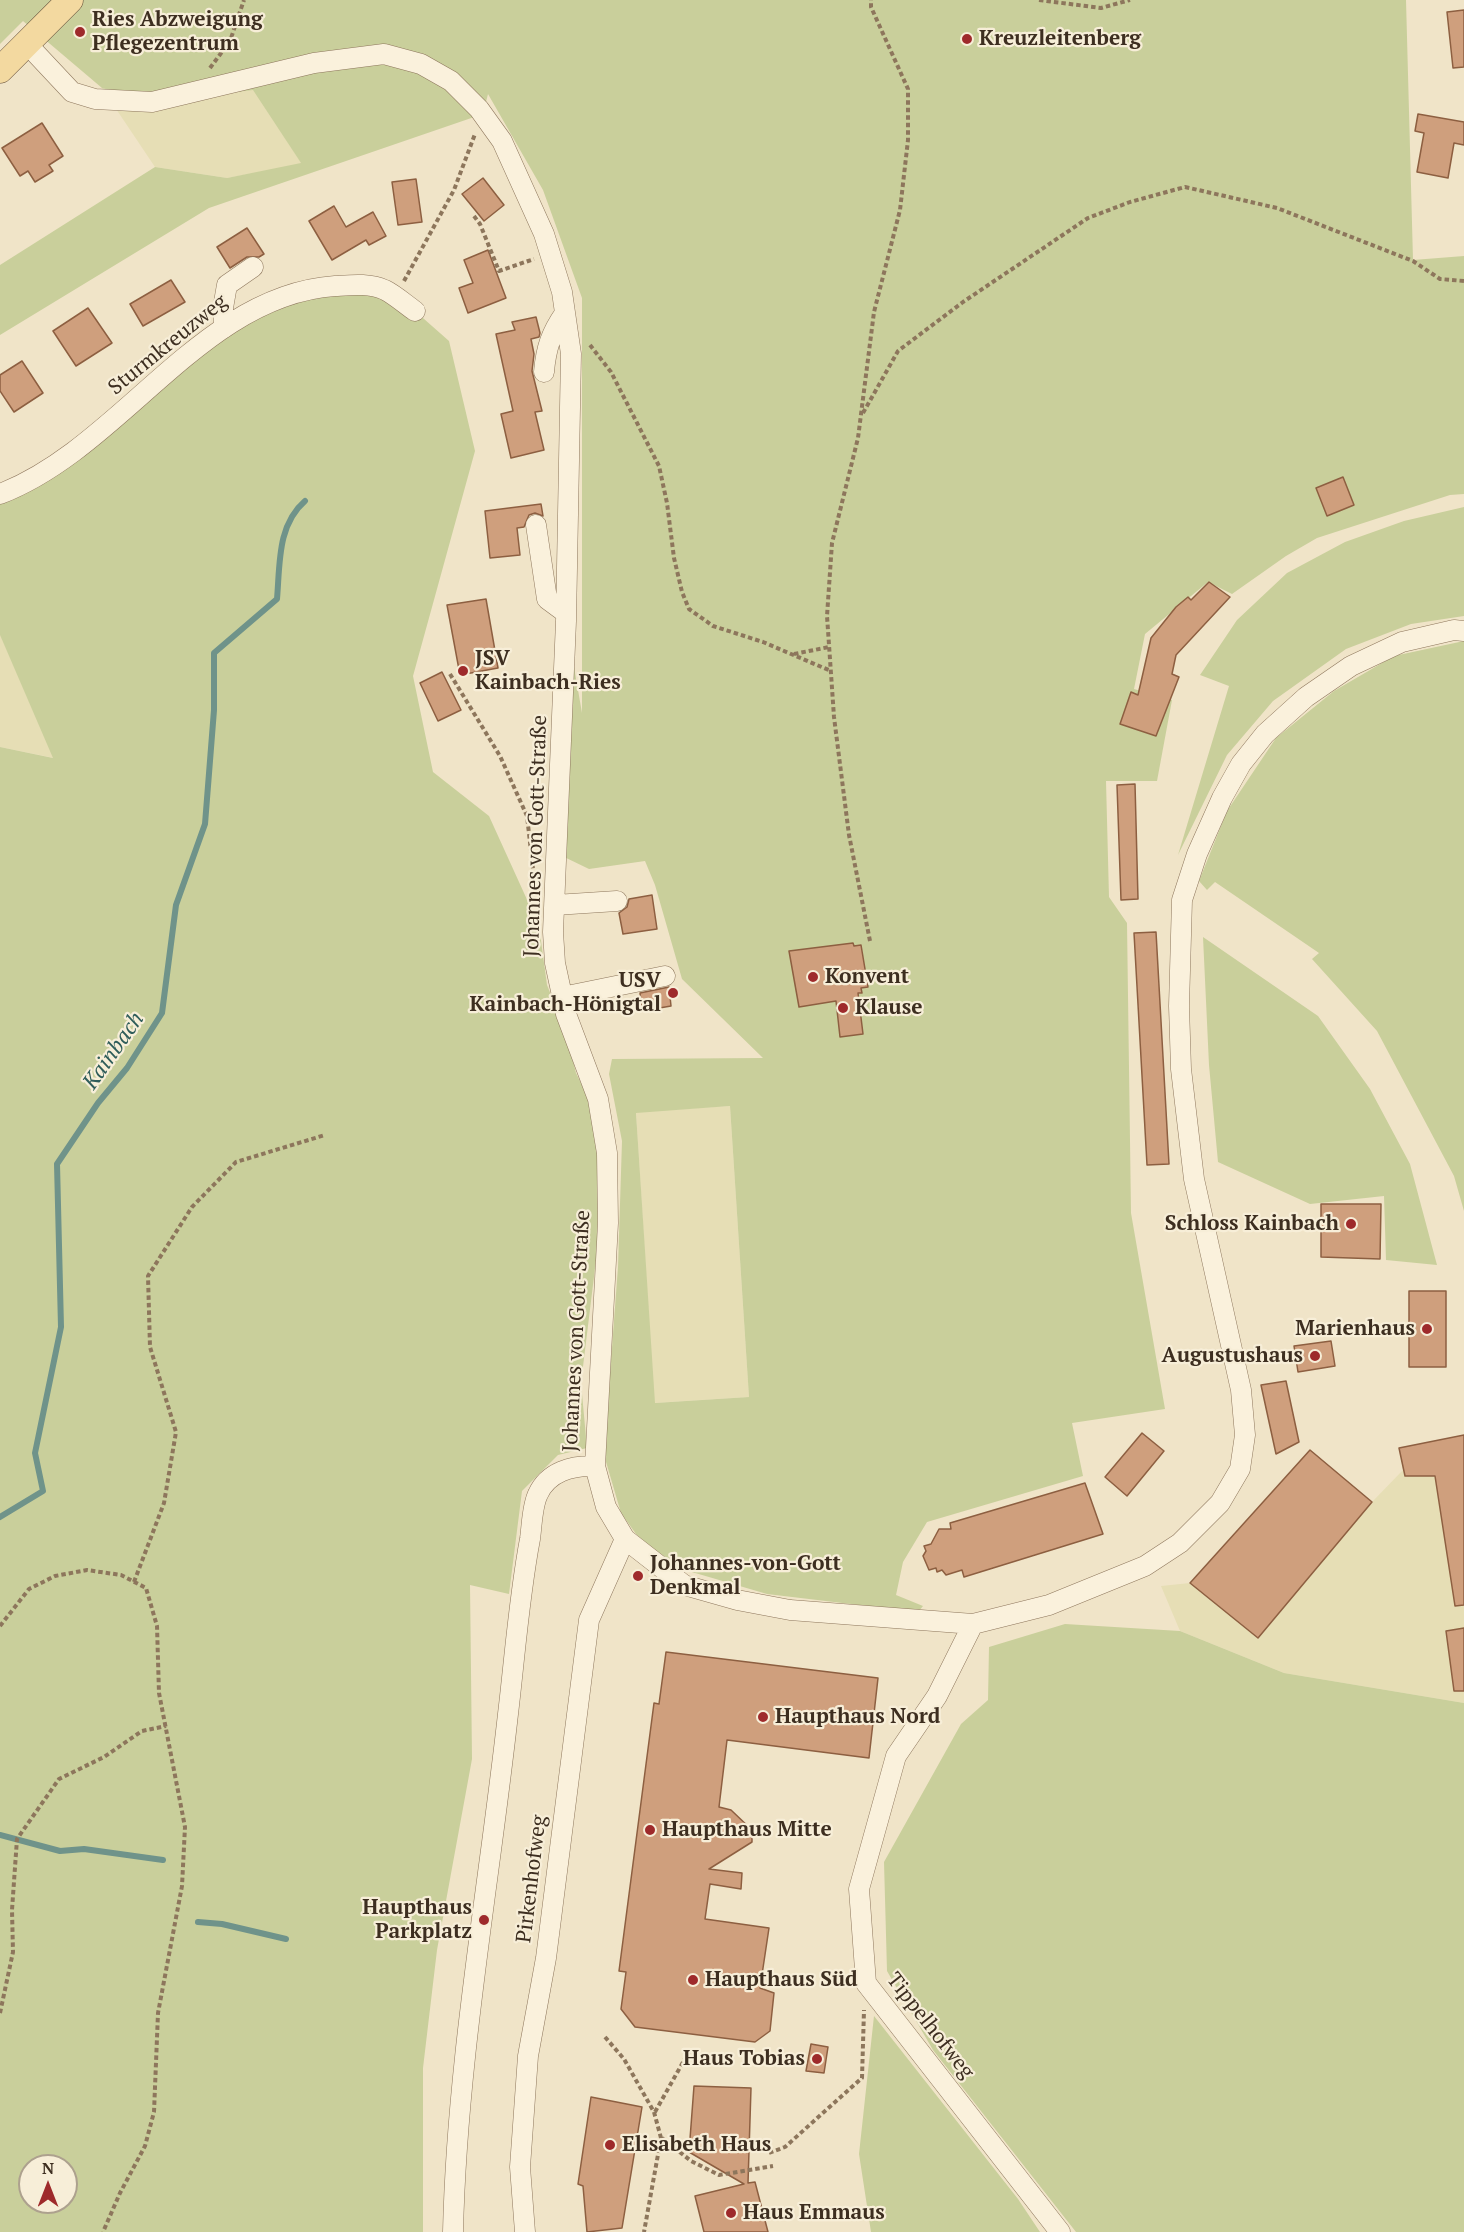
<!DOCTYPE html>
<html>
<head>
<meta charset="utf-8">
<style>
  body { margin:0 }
  #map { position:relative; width:1464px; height:2232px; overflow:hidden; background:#f0e4c8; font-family:"PT Serif",serif }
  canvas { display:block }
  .north { position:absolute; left:18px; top:2154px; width:60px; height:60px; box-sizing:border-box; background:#f7eed8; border:2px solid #ada18e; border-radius:50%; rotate:0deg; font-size:16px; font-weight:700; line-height:24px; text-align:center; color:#3d2e20 }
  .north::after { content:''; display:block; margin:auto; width:21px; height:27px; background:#9e2a2b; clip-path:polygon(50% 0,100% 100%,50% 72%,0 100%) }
</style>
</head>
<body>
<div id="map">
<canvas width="1464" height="2232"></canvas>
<div class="north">N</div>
</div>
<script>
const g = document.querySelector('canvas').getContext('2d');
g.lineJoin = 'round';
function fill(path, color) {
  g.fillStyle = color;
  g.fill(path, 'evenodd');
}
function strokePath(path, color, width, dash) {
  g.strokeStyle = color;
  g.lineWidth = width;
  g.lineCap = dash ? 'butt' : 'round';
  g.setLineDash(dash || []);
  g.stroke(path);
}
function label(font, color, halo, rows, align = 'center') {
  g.font = font + ' "PT Serif",serif';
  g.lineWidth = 4.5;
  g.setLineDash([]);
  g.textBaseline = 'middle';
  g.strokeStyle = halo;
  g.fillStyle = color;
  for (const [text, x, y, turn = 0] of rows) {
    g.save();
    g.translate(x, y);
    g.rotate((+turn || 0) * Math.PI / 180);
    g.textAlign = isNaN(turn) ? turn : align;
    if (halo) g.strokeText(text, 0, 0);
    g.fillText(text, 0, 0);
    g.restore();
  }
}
fill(new Path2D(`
  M102,88L152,102L254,89L302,164L227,178L155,167Z
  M0,635L1,636L54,758L0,747Z
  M730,1106L749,1397L654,1403L636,1112Z
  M1464,1435V1703L1284,1673L1180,1631L1161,1586L1190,1583L1258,1638L1372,1502L1403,1470L1399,1448Z`), '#e6deb5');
fill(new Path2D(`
  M0,0H1406L1413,260L1464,256V494L1450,495L1317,538L1286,556L1232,594L1208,582L1145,634L1134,689L1172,700L1157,781H1106L1109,897L1127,923L1131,1213L1165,1409L1072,1423L1083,1476L927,1522L903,1562L896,1595L923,1606L918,1612L767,1594L685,1570L653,1549L636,1534L621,1513L604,1455L618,1267L622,1141L609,1074L612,1059L763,1058L682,979L655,885L645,861L589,869L558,854L566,621L582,713V298L543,190L488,94L483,114L209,208L0,335V265L155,167L227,178L301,163L253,90L152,102L102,88L23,21L0,44ZM853,944L854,946L861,945L868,987L861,988L862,993L799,1007L789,951ZM730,1106L749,1397L655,1403L636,1113Z
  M360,284L415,311L449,341L475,451L413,676L433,772L489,816L539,926L547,985L566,1032L576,1073L590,1101L599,1157L597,1252L581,1383L587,1448L558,1455L522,1491L509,1594L470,1585L472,1759L437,1950L423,2068V2232H0V747L53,758L0,635V494L247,312ZM30,2166H66V2202H30Z
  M1464,507V616L1411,624L1346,649L1273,701L1227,755L1178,855L1229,686L1200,675L1237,620L1287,573L1345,542L1404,521Z
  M1464,641V1211L1454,1176L1377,1031L1312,959L1319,953L1215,882L1207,890L1199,881L1227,811L1276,738L1334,691L1394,656Z
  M1203,937L1318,1016L1370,1089L1410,1164L1437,1265L1386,1260L1384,1196L1310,1204L1218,1162L1209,1065Z
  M1065,1624L1180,1631L1284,1673L1464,1703V2232H1076L933,2050L887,1971L884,1862L961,1724L988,1700L989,1647Z
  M874,2016L1018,2199L1040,2232H871L859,2154Z`), '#c9cf9b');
strokePath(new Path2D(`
  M0,1517L43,1491L35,1453L61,1327L57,1164L98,1103L127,1068L162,1013L176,905L205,824L214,710V653L277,599C280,565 277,525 305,501
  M0,1835L60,1851L84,1849L163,1860
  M198,1922L222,1924L286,1939`), '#6f938a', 6);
const building = new Path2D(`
  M1464,10V67L1453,68L1447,12Z
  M1418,114L1464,122V145L1454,143L1448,178L1417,172L1424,133L1415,131Z
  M42,123L63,156L49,165L53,171L35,182L28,171L20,176L2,148Z
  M483,178L504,205L484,221L462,194Z
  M416,179L422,222L398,225L392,182Z
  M334,206L346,227L373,212L386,236L369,245L366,240L332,260L309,221Z
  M247,228L264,254L259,257H247L230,268L217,247Z
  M488,250L506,298L468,313L459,288L473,283L464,260Z
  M171,280L185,302L143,326L130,304Z
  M88,308L112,343L76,366L53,331Z
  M536,317L540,333L539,337L531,339L534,354L532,371L542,411L535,412L544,450L511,458L501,414L513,411L496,334L515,330L512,322Z
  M22,361L43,393L14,412L0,391V375Z
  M1343,477L1354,505L1327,516L1316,488Z
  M541,504L543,516L535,513L529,515L524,527L517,528L520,555L490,558L485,511Z
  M1209,582L1230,597L1176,655L1172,674L1179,677L1156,736L1120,724L1131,692L1138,695L1151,638L1176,607L1188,597L1191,600Z
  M486,599L498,668L460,675L447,605Z
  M442,672L461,710L438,721L420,683Z
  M1135,784L1138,899L1121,900L1117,785Z
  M652,895L657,929L623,934L619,913L627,907L629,899Z
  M1156,932L1169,1164L1147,1165L1134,933Z
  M853,943L854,946L861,945L868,987L861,988L862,993H858L863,1034L840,1037L836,1001L799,1007L789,951Z
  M669,987L671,1006L642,1011L640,993Z
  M1321,1204H1381L1380,1259L1321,1257Z
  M1409,1291H1446V1367H1409Z
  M1331,1341L1335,1366L1298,1372L1294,1346Z
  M1286,1381L1299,1442L1276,1454L1261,1385Z
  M1142,1433L1164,1451L1127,1496L1105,1477Z
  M1464,1435V1605L1455,1606L1435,1476H1405L1399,1448Z
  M1310,1450L1372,1502L1258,1638L1190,1583Z
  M1085,1483L1103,1534L964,1577L962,1570L946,1575L942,1570L937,1572L936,1568L929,1570L923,1556L926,1551L924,1546L931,1544L939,1529H951L950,1523Z
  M1464,1628V1691H1454L1446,1631Z
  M666,1652L878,1678L869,1758L727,1740L719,1807L731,1810L752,1830V1842L709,1869L742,1873L741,1889L710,1884L705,1919L769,1928L760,1988L774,1993L770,2031L755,2042L635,2027L621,2009L626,1972L619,1971L654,1703L659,1704Z
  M811,2044L828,2047L824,2073L806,2071Z
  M694,2086L751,2088L748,2183L755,2182L768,2232H704L695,2196L744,2184L689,2152Z
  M591,2097L642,2107L622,2228L587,2232L583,2186L578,2184Z`);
fill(building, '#cf9f7d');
strokePath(building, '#8d5f41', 1.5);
const minor = new Path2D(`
  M27,44L72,92L95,99L152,102L314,63L384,54L421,64L451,81L479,109L502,141L544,234L562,292L571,354L566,621L553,932L555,963L566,1014L598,1099L607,1153L608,1223L595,1466L606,1507L625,1539L684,1585L737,1600L790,1610L973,1624L1049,1605L1145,1566L1180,1543L1220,1503L1240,1469L1245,1435L1241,1390L1194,1179L1181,1069L1179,1006L1182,900L1197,854L1222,798L1241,764L1265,734L1306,697L1351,666L1402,642L1454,630L1464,631
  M224,328L223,308L227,285L253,267
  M544,372C546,348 551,333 565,313
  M0,494C122,447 201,295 335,286C352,285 369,283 385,290C395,295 405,304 415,311
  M536,525L547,599L566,613
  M555,905L617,901
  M562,997L665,976
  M973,1624L937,1696L896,1756L859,1889L866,1983L1060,2232
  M453,2232C457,2059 489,1886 508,1714C515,1655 519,1597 530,1539C532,1525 532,1506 538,1494C548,1472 572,1465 595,1466
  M525,2232L520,2167L528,2056L546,1958L589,1620L625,1539`);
const major = new Path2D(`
  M0,70L70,0`);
strokePath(minor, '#8d765c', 21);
strokePath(major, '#5b4430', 27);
strokePath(new Path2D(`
  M1039,0L1101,8L1130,0
  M210,68L230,41L244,0
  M474,216L480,224L499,271L534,259
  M404,281L454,190L475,134
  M590,345L611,372L659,466L667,503L674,558L682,592L689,609L713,626L763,642L831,671
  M863,413L898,351L963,302L1088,218L1130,202L1185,187L1277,208L1413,261L1440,279L1464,281
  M794,654L829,647
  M450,674L500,756L527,816L534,878
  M870,941L849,835L834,717L827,616L832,543L858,438L874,312L900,210L908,140V89L871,7V0
  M134,1582L164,1503L176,1432L150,1347L148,1276L192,1207L236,1162L325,1135
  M0,1626L29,1589L55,1576L87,1570L121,1575L146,1588L157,1626L159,1693L185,1827L182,1886L158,2013L154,2112L145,2146L120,2193L103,2232
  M0,2013L13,1952L12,1910L17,1839L59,1779L104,1757L142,1731L166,1726
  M605,2037L624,2059L654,2112L661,2138L644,2232
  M655,2112L691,2048
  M662,2138L691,2161L719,2175L773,2166
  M769,2153L785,2147L862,2078L864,2010`), '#8d765c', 4, [4.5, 3]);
strokePath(minor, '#faf1dc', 20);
strokePath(major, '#f3d9a0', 26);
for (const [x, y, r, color] of [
  [80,32,6,"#9e2a2b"],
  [967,39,6,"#9e2a2b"],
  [463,671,6,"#9e2a2b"],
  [813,977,6,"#9e2a2b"],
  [673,993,6,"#9e2a2b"],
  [843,1008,6,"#9e2a2b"],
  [1351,1224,6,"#9e2a2b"],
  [1427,1329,6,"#9e2a2b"],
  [1315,1356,6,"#9e2a2b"],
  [638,1576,6,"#9e2a2b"],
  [763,1717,6,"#9e2a2b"],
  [650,1830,6,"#9e2a2b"],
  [484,1920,6,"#9e2a2b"],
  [693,1980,6,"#9e2a2b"],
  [817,2059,6,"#9e2a2b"],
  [610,2145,6,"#9e2a2b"],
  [731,2213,6,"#9e2a2b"]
]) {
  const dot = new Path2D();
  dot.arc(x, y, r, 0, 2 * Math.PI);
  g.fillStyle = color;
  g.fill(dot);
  strokePath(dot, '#f7eed8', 2);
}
label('bold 21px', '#3d2e20', '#f7eed8', [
  ["Ries Abzweigung",92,20],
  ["Pflegezentrum",92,44],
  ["Kreuzleitenberg",979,39],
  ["JSV",475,659],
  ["Kainbach-Ries",475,683],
  ["Konvent",825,977],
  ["USV",661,981,"right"],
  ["Kainbach-Hönigtal",661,1005,"right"],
  ["Klause",855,1008],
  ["Schloss Kainbach",1339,1224,"right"],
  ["Marienhaus",1415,1329,"right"],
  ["Augustushaus",1303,1356,"right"],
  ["Johannes-von-Gott",650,1564],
  ["Denkmal",650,1588],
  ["Haupthaus Nord",775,1717],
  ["Haupthaus Mitte",662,1830],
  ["Haupthaus",472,1908,"right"],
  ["Parkplatz",472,1932,"right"],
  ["Haupthaus Süd",705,1980],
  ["Haus Tobias",805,2059,"right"],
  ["Elisabeth Haus",622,2145],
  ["Haus Emmaus",743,2213]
], 'left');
label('21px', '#3d2e20', '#f7eed8', [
  ["Sturmkreuzweg",168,345,-39],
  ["Johannes von Gott-Straße",536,836,-88],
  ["Johannes von Gott-Straße",577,1331,-87],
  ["Pirkenhofweg",532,1879,-83],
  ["Tippelhofweg",930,2026,52]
]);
label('italic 22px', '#2f5d5a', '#f7eed8', [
  ["Kainbach",114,1051,-55]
]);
</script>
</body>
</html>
